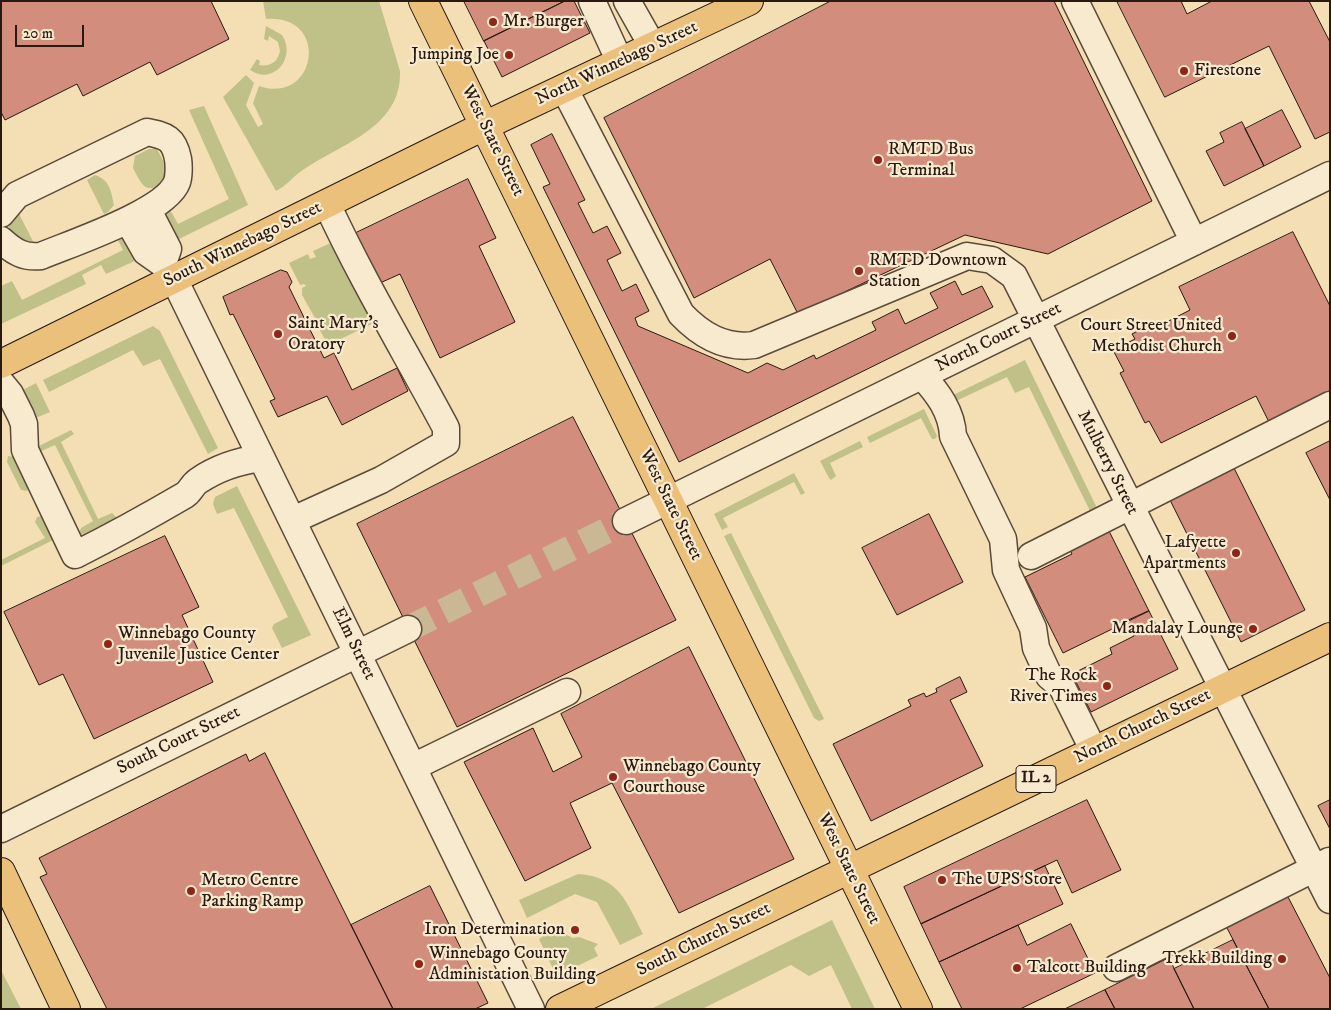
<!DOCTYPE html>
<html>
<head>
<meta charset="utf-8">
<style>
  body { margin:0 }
  #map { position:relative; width:1331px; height:1010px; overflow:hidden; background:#f3dfb3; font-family:"IM FELL DW Pica",serif }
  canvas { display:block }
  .frame { position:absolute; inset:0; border:2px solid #281911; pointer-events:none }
  .scale { position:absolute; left:15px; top:25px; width:69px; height:22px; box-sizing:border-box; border:2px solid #281911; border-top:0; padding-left:6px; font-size:15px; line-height:18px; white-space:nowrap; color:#281911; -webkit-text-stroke:4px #f7eace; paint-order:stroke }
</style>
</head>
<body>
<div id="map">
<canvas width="1331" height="1010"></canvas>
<div class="frame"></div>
<div class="scale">20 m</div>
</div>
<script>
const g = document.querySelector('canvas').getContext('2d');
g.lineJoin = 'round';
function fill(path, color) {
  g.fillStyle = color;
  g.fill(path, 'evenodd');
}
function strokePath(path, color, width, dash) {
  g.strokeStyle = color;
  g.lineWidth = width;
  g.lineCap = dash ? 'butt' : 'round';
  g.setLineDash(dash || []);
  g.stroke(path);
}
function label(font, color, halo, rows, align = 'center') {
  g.font = font + ' "IM FELL DW Pica",serif';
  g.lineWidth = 4.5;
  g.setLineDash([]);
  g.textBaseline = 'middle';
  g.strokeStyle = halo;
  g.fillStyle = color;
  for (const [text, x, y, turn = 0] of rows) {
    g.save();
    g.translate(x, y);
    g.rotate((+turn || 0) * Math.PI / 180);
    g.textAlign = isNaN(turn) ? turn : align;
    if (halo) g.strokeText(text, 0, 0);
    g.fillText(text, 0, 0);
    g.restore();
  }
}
fill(new Path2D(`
  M263,1H379L400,71C402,129 339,144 300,172C292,178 286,186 276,191L223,97L246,75L254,83L246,105L258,127L263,124L253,103L259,86C317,106 331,14 266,19Z
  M266,26L282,35C297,58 273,86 250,70L257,59L260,61L259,65C270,67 278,62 280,51L278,42L269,36L268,41L264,39Z
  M204,106L248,205L177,240L164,213L169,208L178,224L229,199L189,110Z
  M149,149H157L171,176L169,182C145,192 145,191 133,168L135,156Z
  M95,175C110,180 111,191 114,205L108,212L104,214L87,180Z
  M19,214L36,247L11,234L8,224L13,216Z
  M120,232L137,260L106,274L101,265L82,275L86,284L1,324V286L12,281L22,300L123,250L115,234Z
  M335,241L374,323L328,345L316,323L319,321L317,318H315L302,295V288L306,286L304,284L300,285L289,263L308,254L310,259L316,257L313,251Z
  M153,326L160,331L218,448L208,454L160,359L143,366L133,350L49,392L43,380Z
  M1025,360L1098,510L1091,513L1029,387L1015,393L1007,377L956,401L962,416L947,398Z
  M36,383L50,412L33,419L17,393Z
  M924,409L937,436L935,439H932L921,418L870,443L867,437Z
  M71,430L74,434L61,442L98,519L112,513L116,517L115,520L84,535L79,534L81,528L93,521L55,445L39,452L37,447Z
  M860,441L863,447L830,463L836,476L831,480L829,478L820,461Z
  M8,456L14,457L29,486L27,491L21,490L7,462Z
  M794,473L805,493L801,495L794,482L723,518L728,527L722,530L714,514Z
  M237,486L311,635L282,648L272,628L274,624L288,617L234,508L217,514L213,504L215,497Z
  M42,516L54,536L53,540L1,566V560L45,538L35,522L37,517Z
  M731,533L824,719L819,721L814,718L724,536Z
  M578,874C619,877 626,901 643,934L620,945L597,902L575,894L527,918L519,900Z
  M832,920L875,1009H852L831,965L809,976L791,965L702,1009H651Z
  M547,926L573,938L579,937L598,944L594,948L598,956L567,971L564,968L555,973L539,939L545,935Z
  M1,970L21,1009H1Z`), '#c0c089');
const building = new Path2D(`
  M1,1H211L229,39L157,75L150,62L83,96L77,84L5,120L1,112Z
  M464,1H565L484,41Z
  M565,1H574L590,33L502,77L484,41Z
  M831,1H1054L1152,201L1048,254L965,235L798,314L770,259L694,298L604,118Z
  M1117,1H1181L1187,14L1212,1H1309L1330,42V132L1315,139L1269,46L1165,97Z
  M1282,110L1301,147L1264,166L1245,129Z
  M1242,122L1264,166L1224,186L1206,151L1224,142L1220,133Z
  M552,134L585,200L578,203L593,233L607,226L621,253L607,260L622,291L636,284L649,311L635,318L638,326L748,373L767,363L783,370L814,355L816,359L876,330L872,322L898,309L905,324L938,308L930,293L955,281L962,295L982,286L993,307L679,462L543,187L550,184L531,145Z
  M468,179L496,238L479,246L515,322L440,358L400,274L380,283L356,233Z
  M1293,232L1330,306V394L1270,424L1256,396L1161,443L1149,421L1145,423L1120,373L1124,371L1113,350L1135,339L1132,334L1153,323L1155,328L1190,310L1179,287Z
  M281,270L287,272L292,282L289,287L324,358L334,353L352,390L397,368L408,391L342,425L327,396L278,417L270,401L275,399L233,314L230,315L223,297Z
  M573,417L676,620L457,727L357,524Z
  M1330,441V500L1306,453Z
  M1232,464L1305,610L1241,642L1168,496Z
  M929,514L963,582L897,615L862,548Z
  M1108,529L1149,611L1063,653L1025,577L1072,554L1069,548Z
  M165,536L199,607L182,615L213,682L94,739L63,674L39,685L4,612Z
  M1149,611L1178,669L1091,712L1072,674L1112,654L1110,648L1134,636L1127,621Z
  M689,647L794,859L679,913L612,783L570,803L591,848L525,881L464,762L533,728L553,772L582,757L561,714Z
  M960,677L967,692L950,700L983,766L871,821L833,744L911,706L908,700L924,693L926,697L937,692L936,689Z
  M265,753L393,1009H107L40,877L47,874L39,858L246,754L249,761Z
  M1087,800L1121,870L1072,893L1057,860L921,924L904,887Z
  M1330,800V829L1318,806Z
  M1045,866L1063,904L939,962L921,924Z
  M430,886L488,1003L475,1009H393L351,925Z
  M1288,897L1330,978V1009H1269L1227,928Z
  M1071,924L1095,973L1020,1009H962L939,962L1018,925L1027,945Z
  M1233,940L1269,1009H1194L1174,969Z
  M1169,958L1194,1009H1115L1105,990Z
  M1105,990L1115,1009H1065Z`);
fill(building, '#d28d7d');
strokePath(building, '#281911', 1);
strokePath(new Path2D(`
  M408,629L626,521`), '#cab793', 26, [26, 13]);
const minor = new Path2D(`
  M592,1L620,62
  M627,1L653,47
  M1075,1L1194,242
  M564,88L681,314C701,335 724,349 754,345L967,256L992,260L1014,276L1330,900
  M1,214L17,195L147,132C166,136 174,138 178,159C179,165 179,176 177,182C166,212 72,243 41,256C24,258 14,252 1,240
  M137,216L134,231L146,252L163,264L174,279L531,1009
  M137,216L153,220L168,249L163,264
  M922,376C938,393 952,412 953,436L1003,539L1006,570L1033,628L1036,648L1049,676L1062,687L1094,751
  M1,383L10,394L21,416L24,424L25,450L75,555C113,536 149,516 185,495C191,491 192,485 198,481C217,468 238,461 261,458
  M293,520L381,480L446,443V428C406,353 362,280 327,204
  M626,521L1330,175
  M1031,556L1330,405
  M413,767L567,692
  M1,829L408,629
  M1116,968L1329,861`);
const major = new Path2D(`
  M423,1L918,1009
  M1,364L484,126L749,1
  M1,872L66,1009
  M560,1009L1330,637`);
strokePath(minor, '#5b4a3a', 29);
strokePath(major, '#281911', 30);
strokePath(minor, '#f7eace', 26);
strokePath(major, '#eac07a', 28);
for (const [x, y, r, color] of [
  [493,22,5,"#8f2418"],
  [509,55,5,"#8f2418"],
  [1184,71,5,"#8f2418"],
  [878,160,5,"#8f2418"],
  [859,271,5,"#8f2418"],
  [278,334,5,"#8f2418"],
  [1232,336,5,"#8f2418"],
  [1236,553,5,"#8f2418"],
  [1253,629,5,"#8f2418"],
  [108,644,5,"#8f2418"],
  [1107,686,5,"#8f2418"],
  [613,777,5,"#8f2418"],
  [942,880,5,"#8f2418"],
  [191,891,5,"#8f2418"],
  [575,930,5,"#8f2418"],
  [1282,959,5,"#8f2418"],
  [419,964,5,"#8f2418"],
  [1017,968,5,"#8f2418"]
]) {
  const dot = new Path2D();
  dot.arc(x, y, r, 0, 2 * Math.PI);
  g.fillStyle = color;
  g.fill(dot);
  strokePath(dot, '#f7eace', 2);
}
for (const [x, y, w] of [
  [1036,779,40]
]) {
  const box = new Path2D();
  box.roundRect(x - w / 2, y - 13.5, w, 27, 4);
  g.fillStyle = '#f7eace';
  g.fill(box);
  strokePath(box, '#281911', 1);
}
label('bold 16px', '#281911', null, [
  ["IL 2",1036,779]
]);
label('18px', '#281911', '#f7eace', [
  ["Mr. Burger",503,22],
  ["Jumping Joe",499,55,"right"],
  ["Firestone",1194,71],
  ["RMTD Bus",888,150],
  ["Terminal",888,171],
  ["RMTD Downtown",869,261],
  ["Station",869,282],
  ["Saint Mary's",288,324],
  ["Oratory",288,345],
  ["Court Street United",1222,326,"right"],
  ["Methodist Church",1222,347,"right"],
  ["Lafyette",1226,543,"right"],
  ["Apartments",1226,564,"right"],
  ["Mandalay Lounge",1243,629,"right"],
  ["Winnebago County",118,634],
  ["Juvenile Justice Center",118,655],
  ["The Rock",1097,676,"right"],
  ["River Times",1097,697,"right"],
  ["Winnebago County",623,767],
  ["Courthouse",623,788],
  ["The UPS Store",952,880],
  ["Metro Centre",201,881],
  ["Parking Ramp",201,902],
  ["Iron Determination",565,930,"right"],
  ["Winnebago County",429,954],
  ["Administation Building",429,975],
  ["Trekk Building",1272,959,"right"],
  ["Talcott Building",1027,968]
], 'left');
label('18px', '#281911', '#f7eace', [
  ["North Winnebago Street",617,64,-25],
  ["West State Street",492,141,64],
  ["South Winnebago Street",243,245,-26],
  ["North Court Street",999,338,-26],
  ["Mulberry Street",1107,463,63],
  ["West State Street",670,505,64],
  ["Elm Street",353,644,64],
  ["North Church Street",1143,727,-26],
  ["South Court Street",179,741,-26],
  ["West State Street",848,869,64],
  ["South Church Street",704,940,-26]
]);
</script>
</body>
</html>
